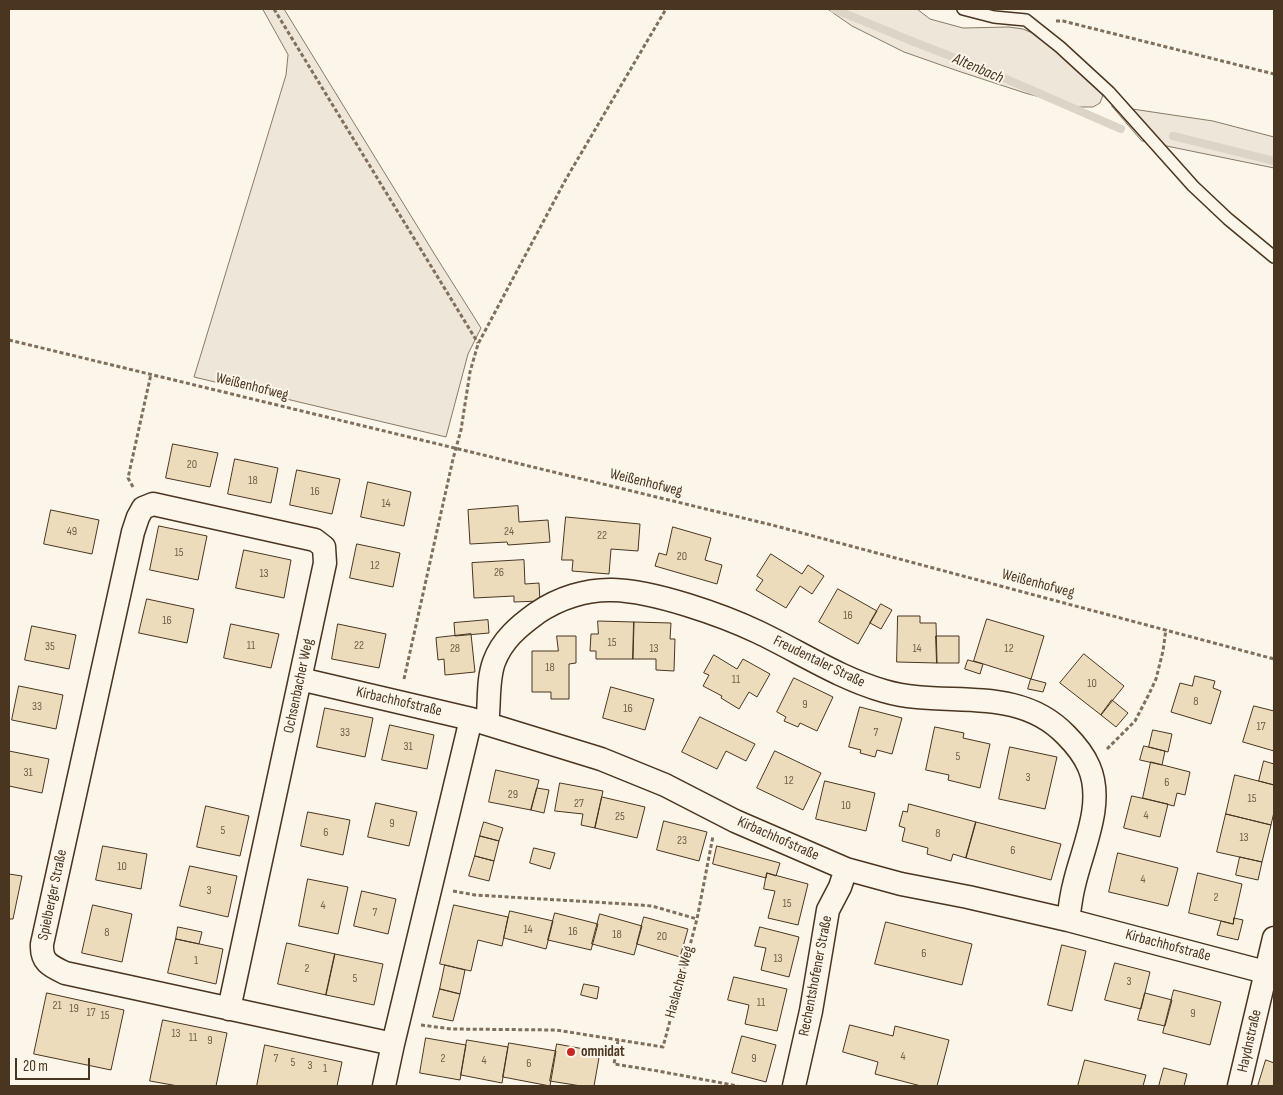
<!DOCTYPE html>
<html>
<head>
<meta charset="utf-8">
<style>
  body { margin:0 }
  #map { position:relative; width:1283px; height:1095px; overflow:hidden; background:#fbf6e9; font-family:"Sofia Sans Condensed",sans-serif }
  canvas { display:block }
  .frame { position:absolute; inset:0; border:10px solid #4a3520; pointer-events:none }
  .scale { position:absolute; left:15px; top:1058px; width:75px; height:22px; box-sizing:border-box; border:2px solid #4a3520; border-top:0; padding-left:6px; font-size:15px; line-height:18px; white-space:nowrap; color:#4a3520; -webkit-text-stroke:4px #fbf6e9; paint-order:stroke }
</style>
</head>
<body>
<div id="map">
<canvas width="1283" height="1095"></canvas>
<div class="frame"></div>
<div class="scale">20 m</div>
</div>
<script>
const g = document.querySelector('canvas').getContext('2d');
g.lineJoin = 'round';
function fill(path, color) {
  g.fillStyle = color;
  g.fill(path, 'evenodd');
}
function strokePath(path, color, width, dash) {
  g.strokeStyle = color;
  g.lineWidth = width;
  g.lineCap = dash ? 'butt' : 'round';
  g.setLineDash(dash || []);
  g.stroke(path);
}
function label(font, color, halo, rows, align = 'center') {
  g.font = font + ' "Sofia Sans Condensed",sans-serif';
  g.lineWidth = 4;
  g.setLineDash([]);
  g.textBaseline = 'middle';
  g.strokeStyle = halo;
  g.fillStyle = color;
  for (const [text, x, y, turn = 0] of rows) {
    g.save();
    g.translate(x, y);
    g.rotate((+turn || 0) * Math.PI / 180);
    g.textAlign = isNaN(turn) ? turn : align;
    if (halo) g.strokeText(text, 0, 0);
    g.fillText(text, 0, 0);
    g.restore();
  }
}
const green = new Path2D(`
  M263,9H284L435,255L481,328L468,354L446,437L194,377L286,75L288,55Z
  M828,9H917L930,19L963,28L1009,27L1023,29L1044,38L1098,88L1103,95L1100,103L1093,107H1077L1025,93L958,71L904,52L852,26Z
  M1112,106L1213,121L1274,137V168L1142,141Z`);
fill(green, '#ede6d9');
strokePath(green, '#887966', 1);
strokePath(new Path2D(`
  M834,9L909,40L981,68L1121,129
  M1173,136L1274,161`), '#dcd4c6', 8);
const building = new Path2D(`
  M173,444L218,453L210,487L166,478Z
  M235,459L278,468L271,503L228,494Z
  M297,470L340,479L332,514L290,505Z
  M368,482L411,492L404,526L361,517Z
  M518,506L519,522L548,520L550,542L508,545L507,542L470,544L468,510Z
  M51,510L99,520L92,554L44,544Z
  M566,517L640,524L638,551L611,549L609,574L572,571L573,560H562Z
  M159,526L207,536L198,580L150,570Z
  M673,527L711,538L705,560L722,565L717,584L655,566L659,553L666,555Z
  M357,544L400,553L393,587L350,578Z
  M244,550L291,560L284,598L236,588Z
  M771,554L802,574L808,565L824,576L812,594L800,586L786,608L756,590L763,580L757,576Z
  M524,560L525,584L539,583L540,601L514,602V596L474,598L472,563Z
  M838,589L877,611L858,644L819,622Z
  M147,599L194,609L187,643L139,633Z
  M881,604L892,610L881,629L870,623Z
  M898,616H920V623H936L937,663L897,662Z
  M987,619L1044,636L1031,679L974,661Z
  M488,620L489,633L455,636L454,623Z
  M598,621L634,622L633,659H596V651H590L591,634H598Z
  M634,622L671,623L670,639H675L674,671L656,670V659H633Z
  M231,624L279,634L271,668L224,658Z
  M338,624L386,634L379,668L332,659Z
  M32,626L76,635L69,669L25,660Z
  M471,634L475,672L445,675L444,659L438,660L436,638Z
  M557,636H576V663L569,664V699H551V692H532V651H558Z
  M936,636H959V663H937Z
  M1084,654L1124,686L1101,715L1060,683Z
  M714,655L737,669L743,659L770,674L757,697L749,692L739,709L721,698L722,696L703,686L709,675L704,673Z
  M968,660L983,664L980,674L965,669Z
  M1195,676L1215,681L1213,688L1221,691L1211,724L1171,712L1180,683L1192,686Z
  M794,678L833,697L817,731L800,723L798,727L784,721L786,717L777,712Z
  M1031,679L1046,683L1043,692L1028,689Z
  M19,686L63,695L56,729L12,720Z
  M611,687L654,699L645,730L603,718Z
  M1112,700L1128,713L1116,727L1101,715Z
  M1254,706L1274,711V751L1243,742Z
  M860,707L902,718L892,754L877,750L875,757L860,753L861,750L849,747Z
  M325,708L373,718L365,757L317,747Z
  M700,717L755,744L746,761L726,751L717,769L682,752Z
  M390,725L434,735L427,769L382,760Z
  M935,727L964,733L963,738L990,744L980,788L948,780L949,775L926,770Z
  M1153,730L1172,734L1168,752L1149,747Z
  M1144,746L1165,751L1162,765L1140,760Z
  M1010,747L1057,757L1045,809L999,799Z
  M9,751L49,759L42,793L9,786Z
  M775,751L821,773L803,810L757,788Z
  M1264,761L1274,764V785L1259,781Z
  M1151,762L1190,772L1185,795L1177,793L1174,806L1143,798Z
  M496,770L539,780L531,810L489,802Z
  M1235,775L1274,785V812L1271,825L1226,814Z
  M825,781L875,793L866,831L816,819Z
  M560,783L603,791L595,828L581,825L583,814L555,811Z
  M537,788L549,790L544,813L531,810Z
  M1132,796L1168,804L1160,837L1124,828Z
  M602,797L645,807L637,838L595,828Z
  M376,803L417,812L409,846L368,837Z
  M909,804L976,822L966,858L953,854L951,861L927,854L928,848L902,841L905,828L899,826L903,811L907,812Z
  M206,806L249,816L240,856L197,847Z
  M308,812L350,820L343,855L301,846Z
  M1226,814L1271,825L1262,862L1217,852Z
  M664,821L707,832L699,861L657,850Z
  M484,822L503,828L499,841L480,836Z
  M976,822L1061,844L1051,880L966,858Z
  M480,836L499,841L494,861L475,856Z
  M103,846L147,854L141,889L96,880Z
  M717,846L780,863L776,876L767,873L766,878L713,864Z
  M534,848L555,853L550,869L530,863Z
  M1118,853L1178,868L1168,906L1109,892Z
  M475,856L494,861L489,881L469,876Z
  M1240,857L1262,862L1258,880L1236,875Z
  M190,866L237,876L228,917L180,906Z
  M767,873L808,884L798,925L768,918L775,891L764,889Z
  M1198,873L1242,884L1233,924L1189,913Z
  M9,874L22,876L13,919H9Z
  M308,879L348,887L338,934L299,926Z
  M362,891L396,899L388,934L354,926Z
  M93,905L132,914L122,962L82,953Z
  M454,905L508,917L502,946L478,940L471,971L440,964Z
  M510,911L553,921L546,949L504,938Z
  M555,913L598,924L591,950L548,940Z
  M600,914L642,926L634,955L592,944Z
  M644,917L688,929L680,957L637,944Z
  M1234,918L1243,920L1238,940L1217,935L1221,921L1233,924Z
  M886,922L972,944L962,985L875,964Z
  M178,927L202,932L199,944L176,939Z
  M760,927L799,937L789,977L761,970L766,948L755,946Z
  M176,939L223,949L216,984L168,973Z
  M287,943L335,954L326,995L278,984Z
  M1062,945L1086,951L1072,1011L1048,1005Z
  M335,954L383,964L374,1005L326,995Z
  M1115,963L1150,972L1141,1009L1105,1000Z
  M445,965L465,970L460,994L440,989Z
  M734,977L787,989L777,1031L745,1024L749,1005L728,1000Z
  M584,984L599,987L597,999L581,995Z
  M440,989L460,994L453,1021L433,1017Z
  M1174,990L1221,1002L1210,1045L1163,1033Z
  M47,993L124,1010L111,1070L34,1054Z
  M1145,993L1172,1000L1165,1026L1138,1020Z
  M163,1020L227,1033L216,1086H178L150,1081Z
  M850,1025L893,1036L895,1026L949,1040L937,1086H921L875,1074L878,1062L843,1052Z
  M742,1036L776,1045L766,1082L732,1073Z
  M426,1038L466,1045L460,1080L420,1073Z
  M467,1040L508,1047L502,1083L461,1075Z
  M509,1043L556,1051L550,1086L503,1077Z
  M557,1044L600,1052L594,1086H581L550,1081Z
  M265,1045L342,1062L337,1086H257Z
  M1085,1060L1146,1075L1143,1086H1078Z
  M1266,1060L1274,1063V1086H1258Z
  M1164,1068L1187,1074L1184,1086H1159Z`);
fill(building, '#ecdcbc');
strokePath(building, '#4a3520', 1);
const lane = new Path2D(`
  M963,9L994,17L1026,20L1060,47L1109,92L1193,186L1228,219L1274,257`);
const street = new Path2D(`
  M300,679L471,719L601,759L665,785L735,821L846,869L901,884L968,897L1068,920L1265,972
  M487,724C490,704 487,681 494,662C502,640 519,626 537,613C559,598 587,589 613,590C654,591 722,615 758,632C800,652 839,678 884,691C944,709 1016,683 1066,735C1075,744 1084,755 1089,767C1105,804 1082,849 1074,885C1071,896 1070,908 1068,920
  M229,1009L325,563L324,547L315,540L153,504L143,508L138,517L133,532L42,944C41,962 50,966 65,973L393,1044
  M384,1086L393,1044L471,719
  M794,1086L811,1011L828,910L840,887L846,869
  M1239,1086L1274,938`);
strokePath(lane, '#4a3520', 14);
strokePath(street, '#4a3520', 25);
strokePath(new Path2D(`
  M274,9L478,343
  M1056,21H1063L1274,74
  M9,340L772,525L1274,659
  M133,487L128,478L151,374
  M404,679L453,459L461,430L470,372L478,344L566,179L666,9
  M1107,749L1135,721L1149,694L1156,679L1163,651L1166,629
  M453,891L475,895L627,904L652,906L697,919
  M421,1025L451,1029L556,1030L663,1047L697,919L713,836
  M618,1040L614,1064L658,1071L738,1086`), '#7f6f5c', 3, [4, 2.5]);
strokePath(lane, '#fbf6e9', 11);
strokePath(street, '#fbf6e9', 22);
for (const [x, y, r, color] of [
  [571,1052,5,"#c62828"]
]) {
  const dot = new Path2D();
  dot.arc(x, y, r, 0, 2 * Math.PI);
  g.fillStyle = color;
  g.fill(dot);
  strokePath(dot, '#fbf6e9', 2);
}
label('12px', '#725f47', null, [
  ["20",192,465],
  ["18",253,481],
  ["16",315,492],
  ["14",386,504],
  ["49",72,532],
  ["24",509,532],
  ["22",602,536],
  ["15",179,553],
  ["20",682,557],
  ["12",375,566],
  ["26",499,573],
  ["13",264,574],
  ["16",848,616],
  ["16",167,621],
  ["15",612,643],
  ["11",251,646],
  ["22",359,646],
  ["35",50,647],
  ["28",455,649],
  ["13",654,649],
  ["14",917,649],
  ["12",1009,649],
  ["18",550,668],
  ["11",736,680],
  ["10",1092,684],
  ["8",1196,702],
  ["9",805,705],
  ["33",37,707],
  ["16",628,709],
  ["17",1261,727],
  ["33",345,733],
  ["7",876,733],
  ["31",408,747],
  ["5",958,757],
  ["31",28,773],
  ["3",1028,778],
  ["12",789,781],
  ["6",1167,783],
  ["29",513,795],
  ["15",1252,799],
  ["27",579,804],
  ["10",846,806],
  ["4",1146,816],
  ["25",620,817],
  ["9",392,824],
  ["5",223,831],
  ["6",326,833],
  ["8",938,834],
  ["13",1244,838],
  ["23",682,841],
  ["6",1013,851],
  ["10",122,867],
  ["4",1143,880],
  ["3",209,891],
  ["2",1216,898],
  ["15",787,904],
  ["4",323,906],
  ["7",375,913],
  ["14",528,930],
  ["16",573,932],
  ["8",107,933],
  ["18",617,935],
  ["20",662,937],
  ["6",924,954],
  ["13",778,959],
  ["1",196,961],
  ["2",307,969],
  ["5",355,979],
  ["3",1129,982],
  ["11",761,1003],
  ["21",57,1006],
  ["19",74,1009],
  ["17",91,1013],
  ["9",1193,1014],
  ["15",105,1016],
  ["13",176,1034],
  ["11",193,1038],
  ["9",210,1041],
  ["4",903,1057],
  ["7",276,1059],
  ["2",443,1059],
  ["9",754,1059],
  ["4",484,1061],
  ["5",293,1063],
  ["6",529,1064],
  ["3",310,1066],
  ["1",325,1069]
]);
label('15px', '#4a3520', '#fbf6e9', [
  ["Weißenhofweg",252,387,14],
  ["Weißenhofweg",646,483,14],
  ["Weißenhofweg",1038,584,15],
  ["Freudentaler Straße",819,662,26],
  ["Ochsenbacher Weg",299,686,-78],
  ["Kirbachhofstraße",399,702,13],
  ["Kirbachhofstraße",778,839,24],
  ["Spielberger Straße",53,895,-78],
  ["Kirbachhofstraße",1168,946,15],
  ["Rechentshofener Straße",816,976,-79],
  ["Haslacher Weg",680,982,-75],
  ["Haydnstraße",1250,1041,-77]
]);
label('bold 15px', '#4a3520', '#fbf6e9', [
  ["omnidat",581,1052]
], 'left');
label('italic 16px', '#4a3520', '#fbf6e9', [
  ["Altenbach",978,69,23]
]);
</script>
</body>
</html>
